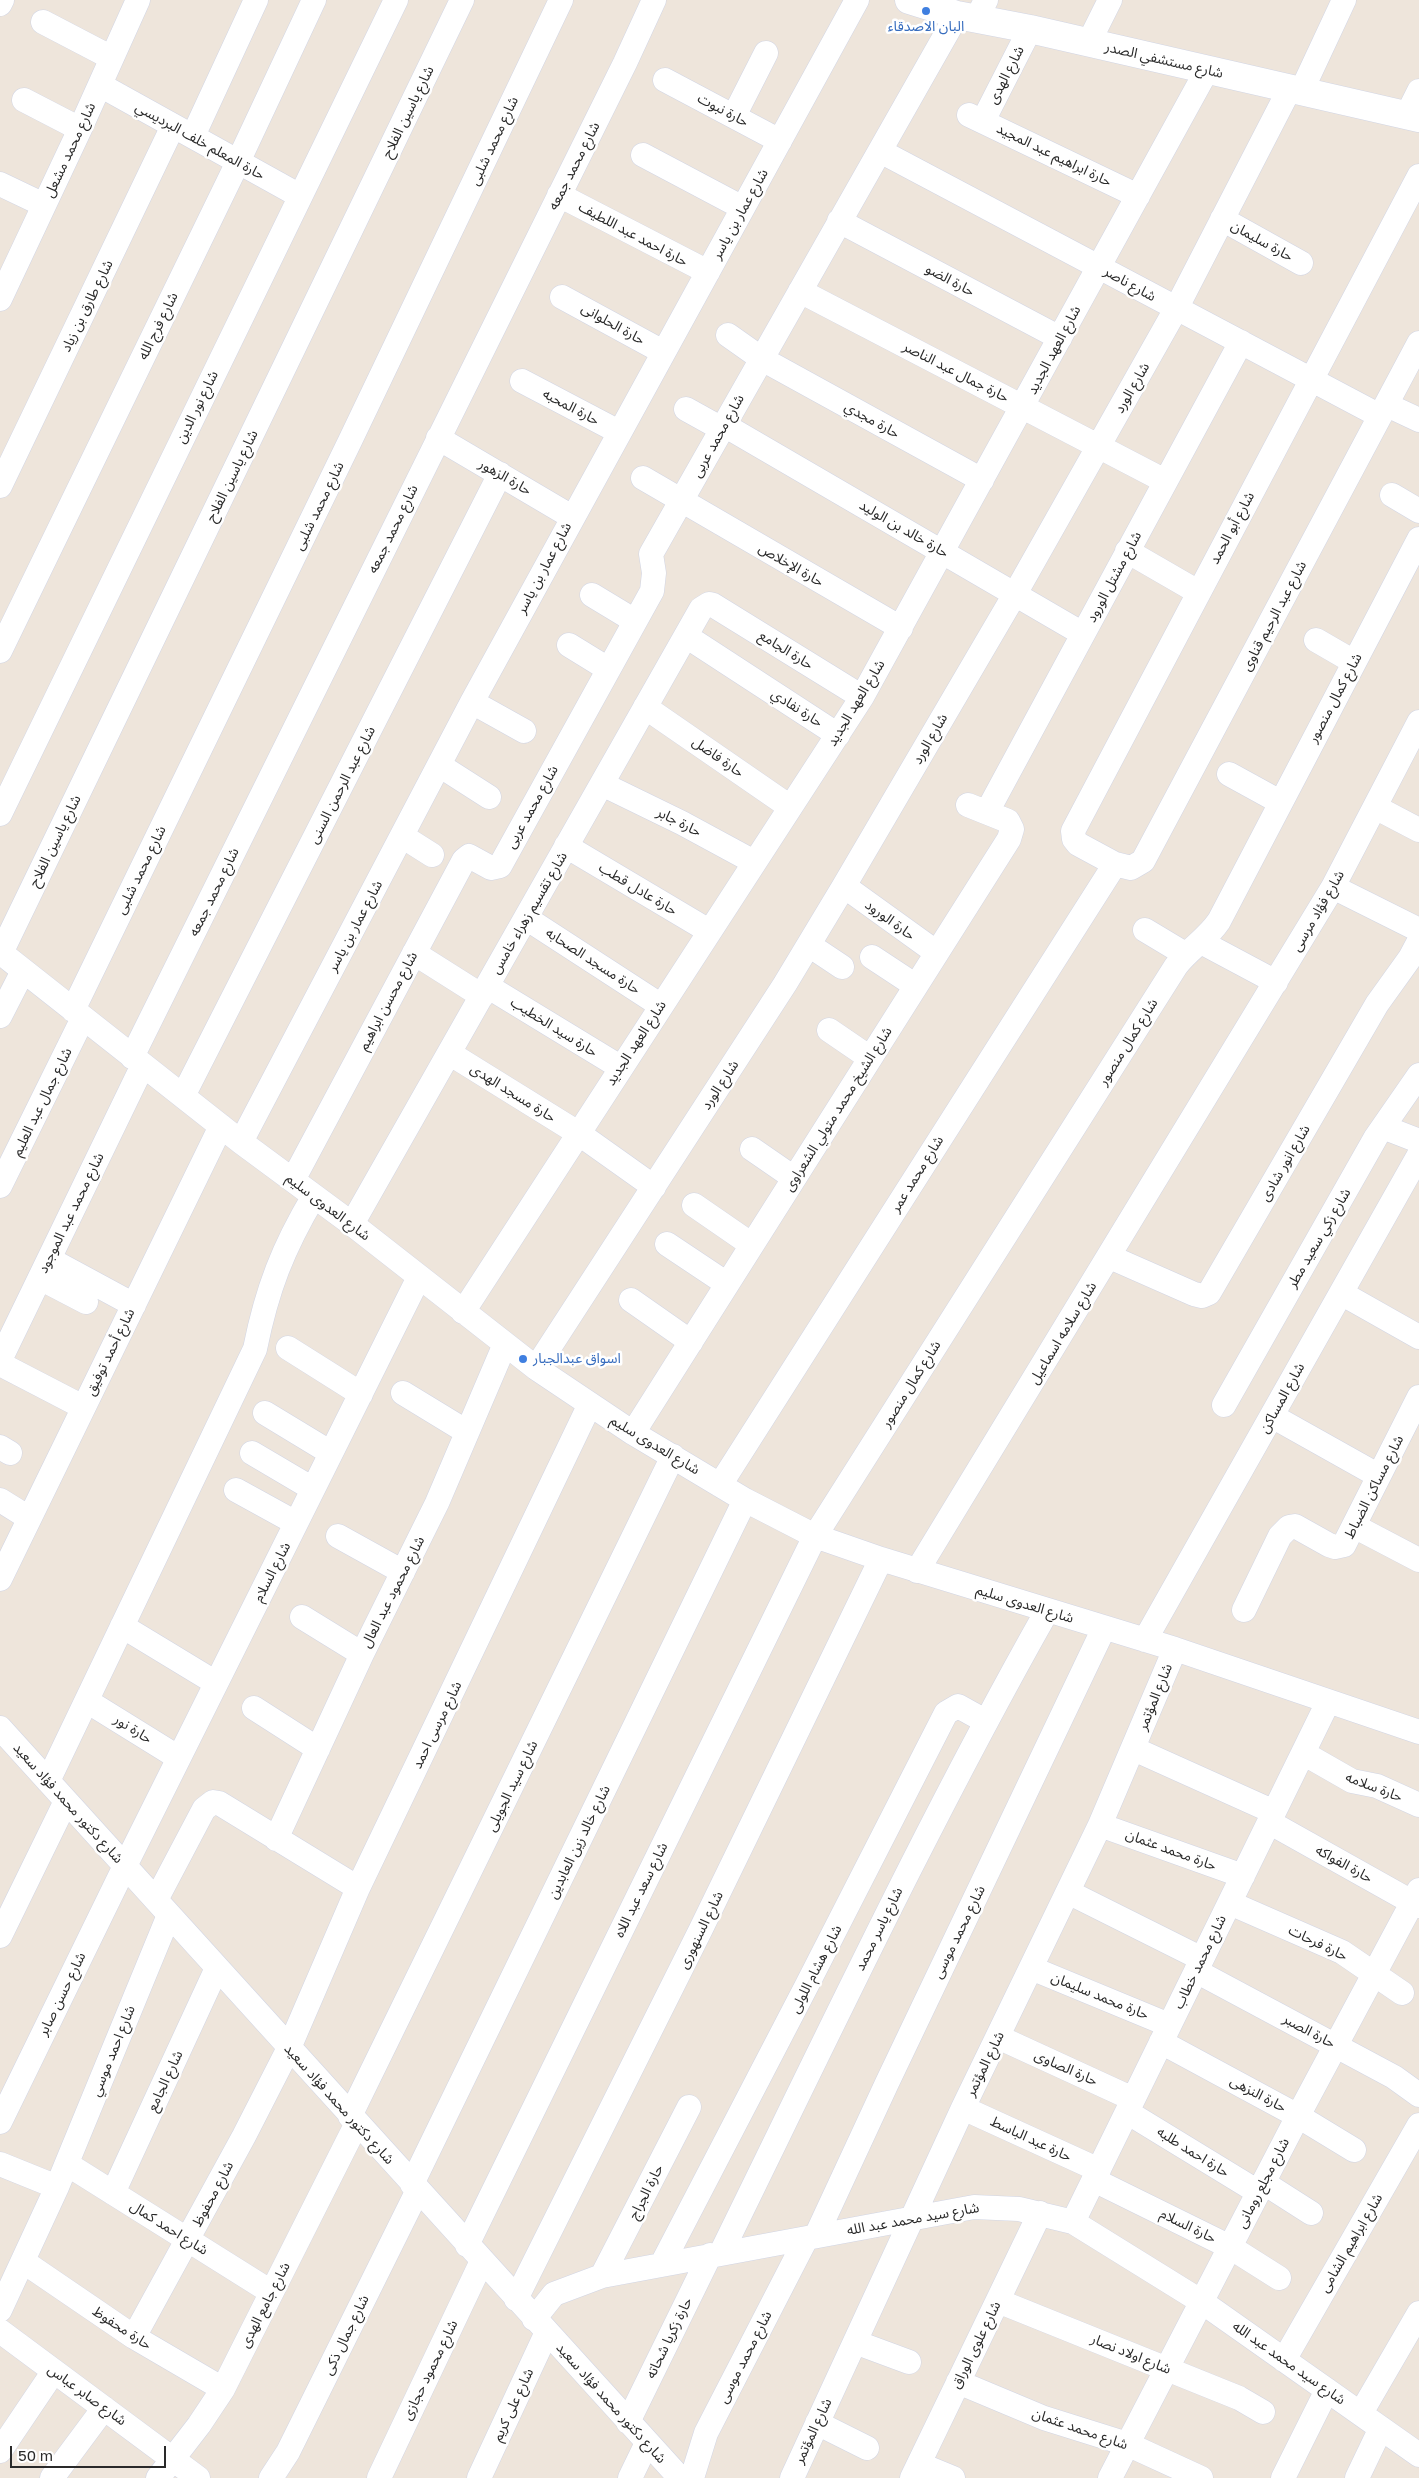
<!DOCTYPE html>
<html>
<head>
<meta charset="utf-8">
<style>
  body { margin:0 }
  #map { position:relative; width:1419px; height:2478px; overflow:hidden; background:#eee5db; font-family:"Golos Text",sans-serif }
  canvas { display:block }
  .scale { position:absolute; left:10px; top:2446px; width:156px; height:22px; box-sizing:border-box; border:2px solid #2a2a2a; border-top:0; padding-left:6px; font-size:15px; line-height:18px; white-space:nowrap; color:#2a2a2a; -webkit-text-stroke:4px #fff; paint-order:stroke }
</style>
</head>
<body>
<div id="map">
<canvas width="1419" height="2478"></canvas>
<div class="scale">50 m</div>
</div>
<script>
const g = document.querySelector('canvas').getContext('2d');
g.lineJoin = 'round';
function strokePath(path, color, width, dash) {
  g.strokeStyle = color;
  g.lineWidth = width;
  g.lineCap = dash ? 'butt' : 'round';
  g.setLineDash(dash || []);
  g.stroke(path);
}
function label(font, color, halo, rows, align = 'center') {
  g.font = font + ' "Golos Text","Noto Sans Arabic",sans-serif';
  g.lineWidth = 5;
  g.setLineDash([]);
  g.textBaseline = 'middle';
  g.strokeStyle = halo;
  g.fillStyle = color;
  for (const [text, x, y, turn = 0] of rows) {
    g.save();
    g.translate(x, y);
    g.rotate((+turn || 0) * Math.PI / 180);
    g.textAlign = isNaN(turn) ? turn : align;
    if (halo) g.strokeText(text, 0, 0);
    g.fillText(text, 0, 0);
    g.restore();
  }
}
const street = new Path2D(`
  M0,4L2,0
  M977,18L986,0
  M43,22L112,58
  M1089,42L1110,0
  M665,80L780,141
  M100,85L300,196
  M1301,92L1344,0
  M24,100L80,129
  M969,115L1138,196
  M1407,115L1419,91
  M734,116L766,53
  M983,121L1030,29
  M193,136L256,0
  M880,151L1380,416
  M643,155L743,208
  M1419,176L1073,831L1074,839L1078,844L1115,864L1131,868L1143,861L1419,343
  M0,184L44,205
  M559,195L708,272
  M1222,219L1301,263
  M839,221L1060,338
  M800,291L1165,481
  M562,297L663,352
  M0,299L80,129L138,0
  M728,335L762,359L982,480
  M522,381L619,432
  M1387,405L1419,420
  M686,409L722,429
  M724,425L1083,634
  M438,438L572,517
  M643,478L901,628
  M0,486L173,126
  M1392,495L1419,511
  M1127,551L1198,592
  M592,595L635,621
  M686,636L838,735
  M1316,640L1354,662
  M569,645L608,669
  M0,651L238,162L314,0
  M472,702L524,731
  M645,707L790,807
  M439,765L489,797
  M1229,774L1280,802
  M602,784L682,823L754,862
  M1375,807L1419,830
  M987,812L1241,342
  M0,814L396,0
  M402,836L432,855
  M566,846L709,931
  M844,886L937,953
  M1333,887L1419,930
  M526,918L660,1005
  M1145,930L1185,954
  M1201,942L1276,982
  M809,945L842,967
  M0,952L241,1142L352,1224L536,1368L633,1433L745,1500L815,1536L881,1559L1175,1649L1419,1732
  M1,953L462,0
  M414,953L482,996
  M872,957L916,986
  M487,986L620,1067
  M73,1010L350,441L561,0
  M0,1016L23,971
  M829,1030L870,1058
  M449,1053L578,1133L654,1187
  M132,1057L625,63L654,0
  M183,1096L500,474
  M1383,1127L1419,1141
  M241,1142L472,702L857,0
  M752,1149L794,1178
  M293,1180L464,860L469,856L491,868L500,866L652,591L654,573L651,554L957,15
  M0,1186L83,1018
  M694,1205L752,1245
  M352,1224L701,609L709,604L713,605L862,697
  M667,1244L727,1284
  M1110,1257L1194,1294L1202,1296L1209,1293L1377,1004L1410,958L1419,941
  M49,1259L134,1305
  M40,1278L86,1302
  M1341,1293L1419,1337
  M631,1300L691,1342
  M463,1312L862,697L1207,70
  M288,1348L361,1394
  M0,1360L143,1065
  M0,1364L83,1407
  M536,1368L785,984L844,886L1015,594L1176,309L1289,90
  M403,1393L467,1432
  M1224,1405L1376,1137L1419,1075
  M265,1413L331,1453
  M1272,1416L1379,1476
  M633,1433L1009,839L1012,829L1008,821L968,805
  M0,1447L10,1453
  M252,1453L313,1489
  M720,1485L1115,864
  M236,1490L296,1523
  M0,1500L29,1518
  M1354,1526L1419,1560
  M338,1536L403,1572
  M917,1571L1333,887L1419,722
  M0,1579L221,1126
  M1244,1610L1280,1536L1289,1527L1295,1526L1329,1545L1335,1547L1344,1545L1419,1397
  M302,1617L362,1654
  M122,1626L216,1683
  M1145,1640L1419,1155
  M87,1701L179,1758
  M254,1708L318,1749
  M0,1728L680,2478
  M1134,1749L1274,1812
  M1303,1753L1352,1781L1377,1786L1419,1805
  M48,1781L255,1349C267,1289 283,1248 314,1196
  M1269,1822L1419,1906
  M1100,1825L1243,1876
  M276,1839L362,1654L437,1503L505,1344
  M1068,1892L1202,1959
  M156,1900L204,1809L213,1802L219,1803L358,1888
  M1230,1903L1342,1952L1402,1993
  M0,1936L66,1801
  M1031,1968L1169,2025
  M1196,1971L1394,2077L1419,2095
  M998,2037L1133,2099
  M1161,2042L1298,2116L1354,2150
  M963,2108L1099,2170
  M1127,2112L1258,2192
  M350,2116L673,1456
  M0,2122L125,1866L419,1277
  M0,2164L57,2187
  M67,2164L271,2292
  M1094,2180L1230,2247L1279,2278
  M1264,2183L1311,2213
  M412,2184L745,1500
  M113,2193L217,1968
  M1073,2222L1328,1702
  M816,2236L887,2083L1104,1628
  M467,2245L815,1536L1176,966C1189,949 1207,939 1219,921L1419,539
  M721,2253C827,2037 929,1820 1047,1611
  M24,2262L134,2337L223,2389
  M662,2264L807,1985L946,1713L958,1706L985,1721
  M602,2276L689,2107
  M516,2299L701,1929L881,1559
  M998,2301L1239,2398L1263,2412
  M0,2310L57,2187L169,1915
  M534,2319L554,2294L602,2276L974,2207L1019,2209L1073,2222L1202,2302L1419,2455
  M0,2331L198,2478
  M134,2337L244,2136L289,2048L358,1888L590,1404
  M855,2342L909,2362
  M1284,2360L1419,2125
  M958,2382L1044,2418L1127,2444L1201,2478
  M1361,2413L1419,2313
  M628,2422L710,2255
  M817,2423L867,2448
  M0,2451L54,2371
  M919,2464L953,2478
  M52,2478L104,2408
  M158,2478L199,2425L223,2389L357,2123
  M271,2478L288,2452L418,2190
  M379,2478L482,2261
  M479,2478L547,2332
  M630,2478L647,2443
  M692,2478L706,2433L806,2239
  M792,2478L963,2108L1100,1825L1175,1649
  M912,2478L1040,2213
  M1110,2478L1298,2116L1419,1890
  M1283,2478L1327,2390
  M1357,2478L1381,2428`);
const secondary = new Path2D(`
  M909,0L957,15L1030,29L1419,118`);
strokePath(street, '#d1d5e4', 25);
strokePath(secondary, '#d1d5e4', 29);
strokePath(street, '#fff', 24);
strokePath(secondary, '#fff', 28);
for (const [x, y, r, color] of [
  [926,11,5,"#3f7fe0"],
  [523,1359,5,"#3f7fe0"]
]) {
  const dot = new Path2D();
  dot.arc(x, y, r, 0, 2 * Math.PI);
  g.fillStyle = color;
  g.fill(dot);
  strokePath(dot, '#fff', 2);
}
label('14px', '#366cbe', '#fff', [
  ["البان الاصدقاء",926,27],
  ["اسواق عبدالجبار",533,1359,"left"]
]);
label('14px', '#2a2a2a', '#fff', [
  ["شارع مستشفي الصدر",1164,60,13],
  ["شارع الهدى",1006,75,-63],
  ["حارة نبوت",723,110,28],
  ["شارع ياسين الفلاح",408,112,-64],
  ["حارة المعلم خلف البرديسي",200,141,29],
  ["شارع محمد شلبى",494,141,-65],
  ["شارع محمد مشعل",70,150,-65],
  ["حارة ابراهيم عبد المجيد",1054,155,26],
  ["شارع محمد جمعه",574,166,-63],
  ["شارع عمار بن ياسر",740,214,-61],
  ["حارة احمد عبد اللطيف",633,234,28],
  ["حارة سليمان",1262,241,29],
  ["حارة الضو",950,280,28],
  ["شارع ناصر",1130,284,29],
  ["شارع طارق بن زياد",87,306,-64],
  ["حارة الحلوانى",613,324,29],
  ["شارع فرج الله",158,326,-64],
  ["شارع العهد الجديد",1054,350,-62],
  ["حارة جمال عبد الناصر",956,372,27],
  ["شارع الورد",1132,388,-60],
  ["شارع نور الدين",197,407,-64],
  ["حارة المحبه",571,407,28],
  ["حارة مجدي",872,420,29],
  ["شارع محمد عربى",718,436,-61],
  ["شارع ياسين الفلاح",232,476,-64],
  ["حارة الزهور",505,477,30],
  ["شارع محمد شلبى",319,506,-64],
  ["شارع أبو الحمد",1232,528,-62],
  ["شارع محمد جمعه",393,529,-64],
  ["حارة خالد بن الوليد",904,529,30],
  ["حارة الإخلاص",791,565,30],
  ["شارع عمار بن ياسر",544,568,-62],
  ["شارع مشتل الورود",1114,577,-62],
  ["شارع عبد الرحيم قناوى",1274,616,-62],
  ["حارة الجامع",786,650,32],
  ["شارع كمال منصور",1335,698,-62],
  ["شارع العهد الجديد",856,703,-59],
  ["حارة نفادي",797,708,33],
  ["شارع الورد",930,739,-60],
  ["حارة فاضل",718,757,35],
  ["شارع عبد الرحمن السنى",342,785,-63],
  ["شارع محمد عربى",532,807,-61],
  ["حارة جابر",679,822,27],
  ["شارع ياسين الفلاح",55,841,-64],
  ["شارع محمد شلبى",141,870,-64],
  ["حارة عادل قطب",638,889,31],
  ["شارع محمد جمعه",214,892,-64],
  ["شارع فؤاد مرسى",1318,911,-60],
  ["شارع تقسيم زهراء خامس",529,913,-60],
  ["حارة الورود",890,920,36],
  ["شارع عمار بن ياسر",355,926,-62],
  ["حارة مسجد الصحابه",593,961,33],
  ["شارع محسن ابراهيم",388,1001,-62],
  ["حارة سيد الخطيب",554,1027,32],
  ["شارع كمال منصور",1128,1042,-58],
  ["شارع العهد الجديد",636,1043,-57],
  ["شارع الورد",720,1085,-57],
  ["حارة مسجد الهدى",513,1093,32],
  ["شارع جمال عبد العليم",42,1102,-64],
  ["شارع الشيخ محمد متولي الشعراوى",838,1109,-58],
  ["شارع انور شادى",1285,1163,-60],
  ["شارع محمد عمر",917,1174,-58],
  ["شارع العدوى سليم",328,1207,37],
  ["شارع محمد عبد الموجود",71,1213,-64],
  ["شارع زكي سعيد مطر",1319,1238,-60],
  ["شارع سلامه اسماعيل",1063,1333,-59],
  ["شارع أحمد توفيق",110,1352,-64],
  ["شارع كمال منصور",911,1384,-58],
  ["شارع المساكن",1282,1398,-61],
  ["شارع العدوى سليم",655,1445,31],
  ["شارع مساكن الضباط",1374,1487,-63],
  ["شارع السلام",272,1572,-63],
  ["شارع محمود عبد العال",393,1592,-63],
  ["شارع العدوى سليم",1025,1604,17],
  ["شارع المؤتمر",1155,1697,-68],
  ["شارع مرسى احمد",437,1725,-64],
  ["حارة نور",133,1729,32],
  ["شارع سيد الجويلى",512,1786,-64],
  ["حارة سلامه",1374,1787,21],
  ["شارع دكتور محمد فؤاد سعيد",68,1803,48],
  ["شارع خالد زين العابدين",579,1842,-64],
  ["حارة محمد عثمان",1171,1850,20],
  ["حارة الفواكه",1344,1864,29],
  ["شارع سعد عبد اللاه",641,1890,-64],
  ["شارع ياسر محمد",879,1929,-64],
  ["شارع السنهورى",701,1930,-64],
  ["شارع محمد موسى",959,1932,-64],
  ["حارة فرحات",1318,1943,26],
  ["شارع محمد خطاب",1200,1962,-64],
  ["شارع هشام اللولى",816,1969,-63],
  ["شارع حسن صابر",62,1994,-64],
  ["حارة محمد سليمان",1100,1996,22],
  ["حارة الصبر",1309,2031,28],
  ["شارع احمد موسي",113,2051,-68],
  ["شارع المؤتمر",985,2064,-64],
  ["حارة الصاوى",1066,2068,24],
  ["شارع الجامع",165,2081,-65],
  ["حارة النزهى",1258,2094,28],
  ["شارع دكتور محمد فؤاد سعيد",339,2104,48],
  ["حارة عبد الباسط",1031,2139,25],
  ["حارة احمد طلبه",1193,2152,32],
  ["شارع مجلع رومانى",1263,2183,-63],
  ["حارة الجراج",646,2192,-63],
  ["شارع محفوظ",213,2194,-62],
  ["شارع سيد محمد عبد الله",913,2219,-10],
  ["حارة السلام",1188,2226,26],
  ["شارع احمد كمال",169,2228,32],
  ["شارع ابراهيم الشامى",1351,2243,-60],
  ["شارع جامع الهدى",265,2305,-63],
  ["حارة محفوظ",122,2328,33],
  ["شارع جمال ذكى",346,2335,-64],
  ["حارة زكريا شحاته",669,2338,-64],
  ["شارع علوى الوراق",976,2345,-64],
  ["شارع اولاد نصار",1131,2354,22],
  ["شارع محمد موسى",745,2357,-63],
  ["شارع سيد محمد عبد الله",1289,2363,35],
  ["شارع محمود حجازى",430,2370,-64],
  ["شارع صابر عباس",87,2395,36],
  ["شارع دكتور محمد فؤاد سعيد",611,2403,48],
  ["شارع على كريم",513,2405,-65],
  ["شارع محمد عثمان",1080,2429,19],
  ["شارع المؤتمر",813,2431,-65]
]);
</script>
</body>
</html>
